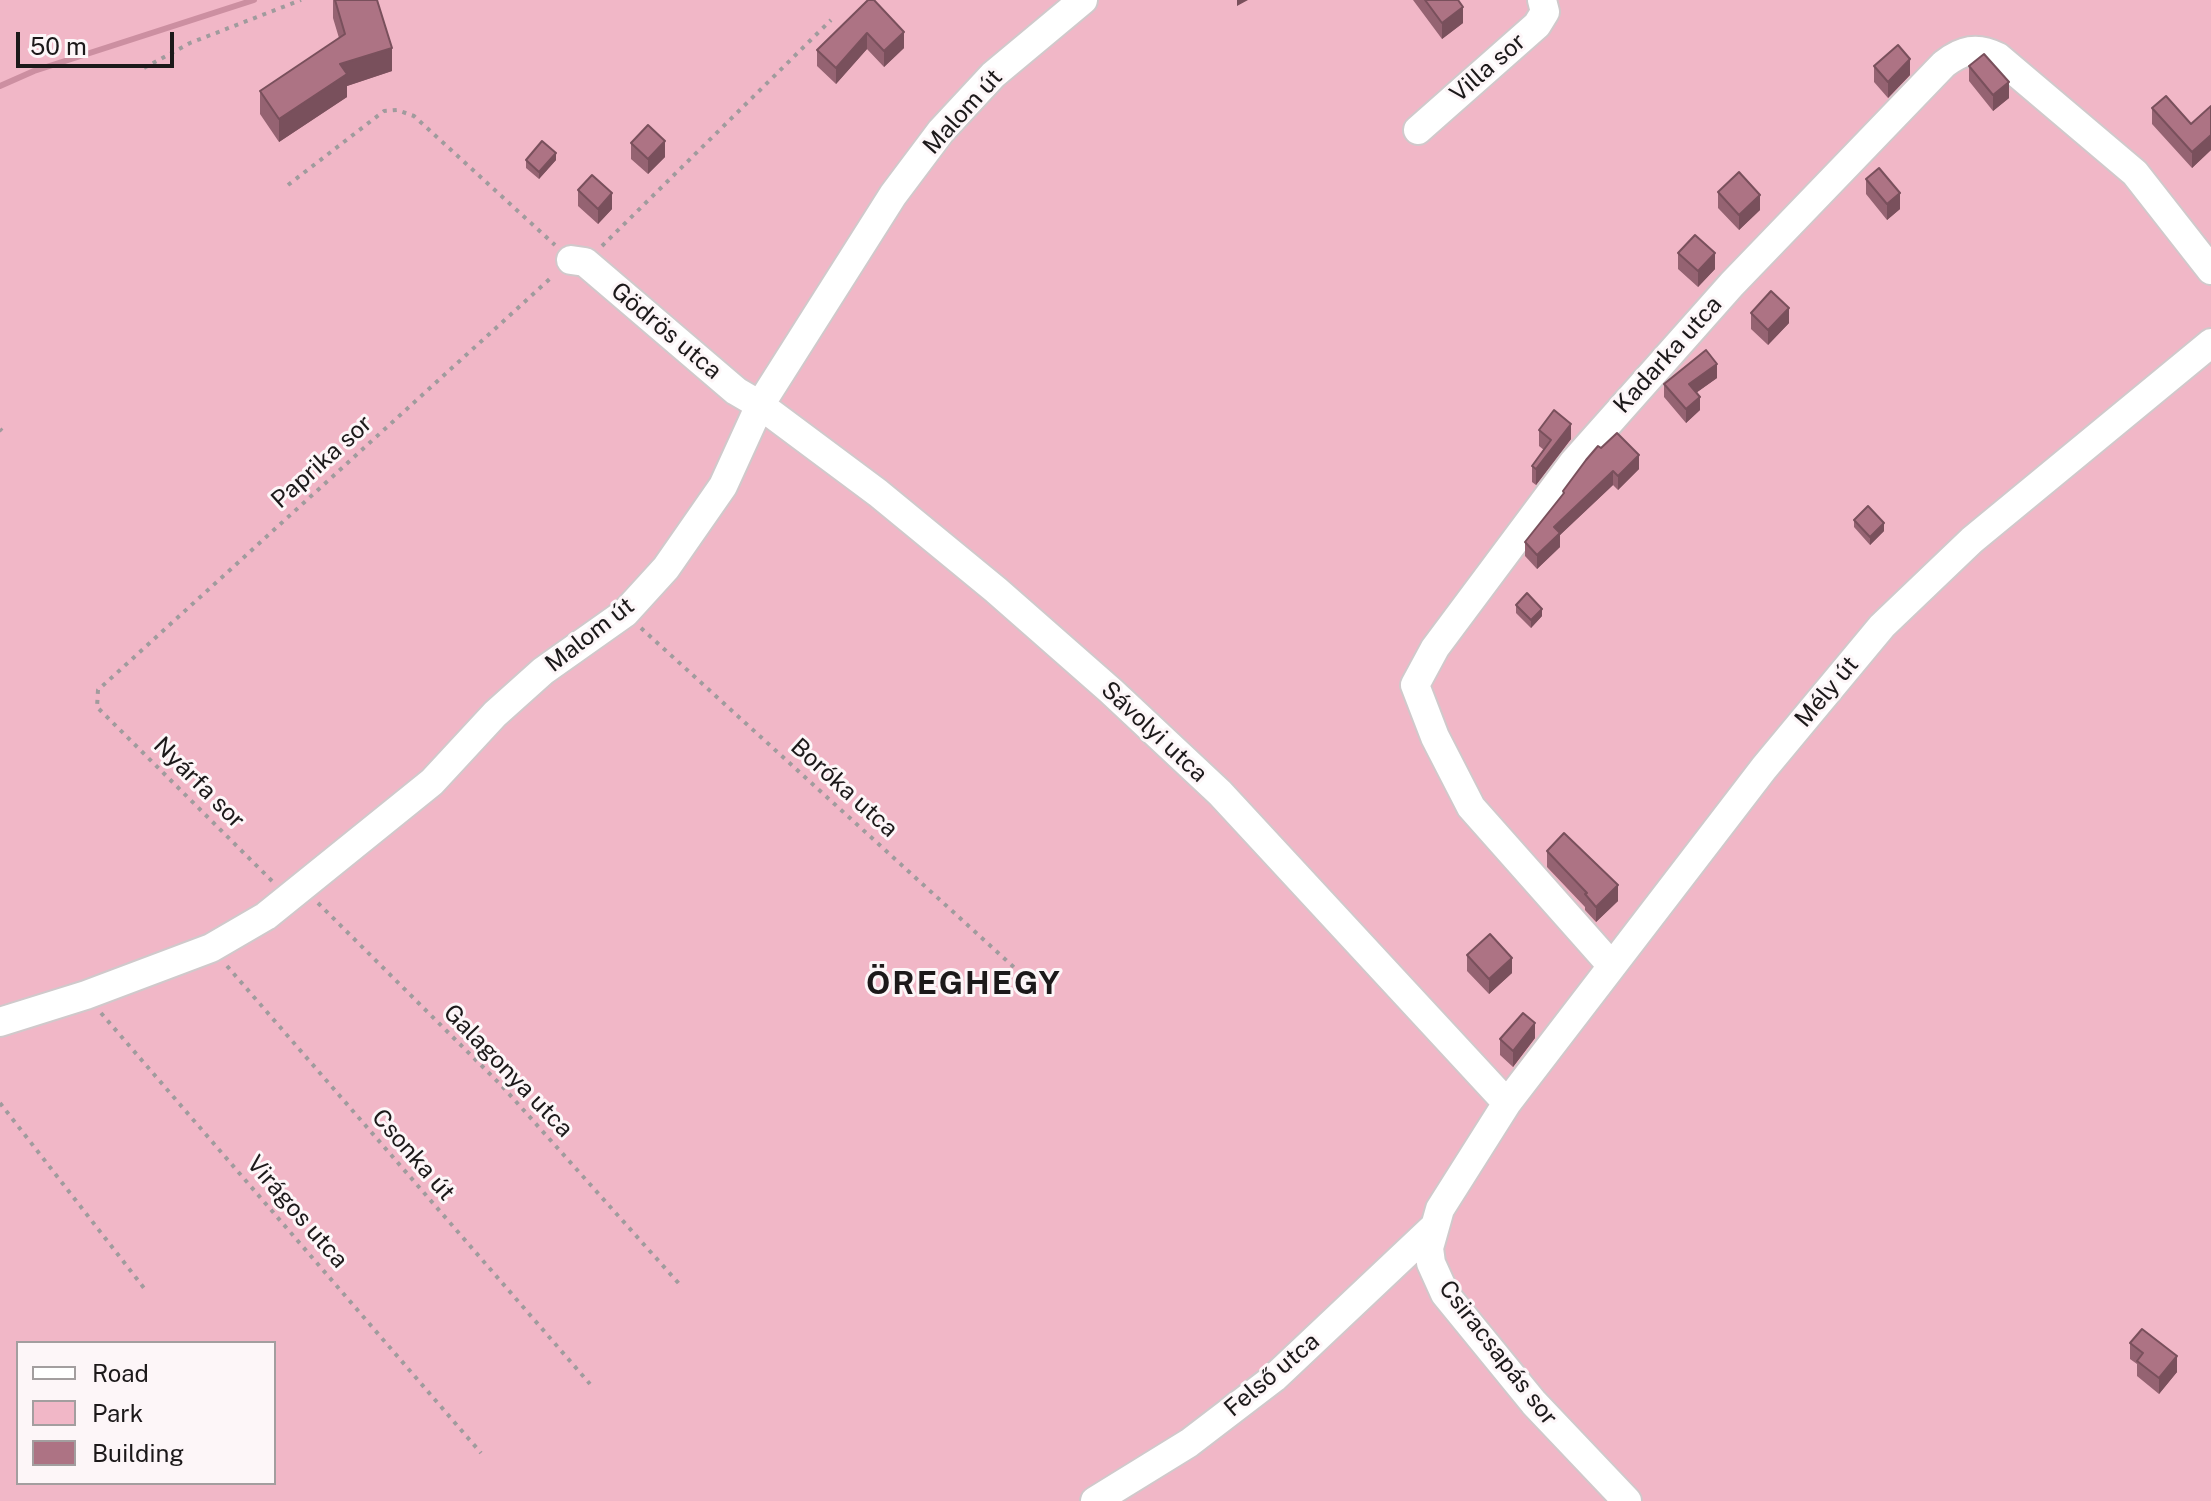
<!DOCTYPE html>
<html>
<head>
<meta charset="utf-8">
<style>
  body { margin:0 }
  #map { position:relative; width:2211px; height:1501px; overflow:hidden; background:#fdf6f8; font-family:"Public Sans",sans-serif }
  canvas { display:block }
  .legend { position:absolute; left:16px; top:1341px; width:260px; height:144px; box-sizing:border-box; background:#fdf6f8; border:2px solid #a39e9f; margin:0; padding:10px 14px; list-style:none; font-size:24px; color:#1c191a }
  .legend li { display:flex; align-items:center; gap:16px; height:40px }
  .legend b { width:40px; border:2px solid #a39e9f }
  .scale { position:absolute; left:16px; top:32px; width:158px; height:36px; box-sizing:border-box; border:4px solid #1c191a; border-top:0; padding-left:10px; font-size:24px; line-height:28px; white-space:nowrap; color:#1c191a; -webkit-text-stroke:6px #fdf6f8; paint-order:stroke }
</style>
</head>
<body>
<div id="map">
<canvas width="2211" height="1501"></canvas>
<ul class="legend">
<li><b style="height:10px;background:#fff"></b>Road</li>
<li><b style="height:22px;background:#f1b7c7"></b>Park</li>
<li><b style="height:22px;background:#ad7384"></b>Building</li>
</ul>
<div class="scale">50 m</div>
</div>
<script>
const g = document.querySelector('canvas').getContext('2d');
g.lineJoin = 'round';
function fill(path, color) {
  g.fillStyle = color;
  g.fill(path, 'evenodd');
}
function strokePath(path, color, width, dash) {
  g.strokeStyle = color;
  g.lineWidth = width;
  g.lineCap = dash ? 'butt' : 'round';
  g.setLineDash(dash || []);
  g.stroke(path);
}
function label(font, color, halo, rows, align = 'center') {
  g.font = font + ' "Public Sans",sans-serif';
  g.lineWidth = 6;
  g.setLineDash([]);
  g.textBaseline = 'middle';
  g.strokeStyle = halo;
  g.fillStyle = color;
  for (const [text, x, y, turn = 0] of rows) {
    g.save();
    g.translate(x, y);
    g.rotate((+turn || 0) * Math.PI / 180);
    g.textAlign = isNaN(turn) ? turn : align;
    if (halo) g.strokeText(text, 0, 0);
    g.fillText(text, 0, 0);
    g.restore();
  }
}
fill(new Path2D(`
  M0,0H2211V1501H0ZM18,1343H274V1483H18Z`), '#f1b7c7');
strokePath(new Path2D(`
  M0,86L34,71L254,0`), '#cc8fa1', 6);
const minor = new Path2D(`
  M1418,130L1537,25L1545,12L1542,0
  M571,260L585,262L736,391L760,405L878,493L996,590L1111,691L1220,793L1507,1103
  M1612,966L1471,807L1435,737L1415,685L1435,648L1573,463L1732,284L1944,64C1962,50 1977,46 1998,57L2135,173L2211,270
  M0,1022L86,995L211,948L266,916L432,782L495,714L543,671L625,613L666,568L723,486L760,405L893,195L941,131L993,75L1083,0
  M1095,1501L1189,1443L1274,1378L1433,1228
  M1627,1501L1534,1403L1445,1294L1431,1263L1429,1248L1440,1209L1507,1103L1764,768L1882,626L1972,540L2211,343`);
strokePath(minor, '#d0c9cb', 32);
strokePath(new Path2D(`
  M144,68L190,43L301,0
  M288,185L384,111L397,110L414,116L555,245
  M602,246L831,20
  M0,429L2,431
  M641,628L1039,990
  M272,881L97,707L98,690L553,276
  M318,903L502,1086L682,1287
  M227,966L590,1384
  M101,1013L481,1453
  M0,1103L144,1288`), '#a09b9d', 4, [4, 6]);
strokePath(minor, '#fff', 28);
fill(new Path2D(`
  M333,0H377L392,71L347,86V97L279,142L260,114V91L339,38L333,18Z
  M868,0L904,48L884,67L867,49L836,84L817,66V50Z
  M1413,0H1458L1463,23L1442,39Z
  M1874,66L1910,75L1888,98L1874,82Z
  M1969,66L2009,98L1993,111L1969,81Z
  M2211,106V150L2192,168L2152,124V108L2191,124Z
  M631,143L665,157L648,174L631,159Z
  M526,160H556L539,179L526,168Z
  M1866,179L1900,209L1887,220L1866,194Z
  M578,190L612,209L598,224L578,206Z
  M1718,192L1760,210L1739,230L1718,208Z
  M1678,253L1715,269L1698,287L1678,269Z
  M1751,313L1789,323L1768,345L1751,329Z
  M1717,378L1697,392L1700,410L1686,423L1664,397V384Z
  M1539,430L1571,439L1536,485L1532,482V466L1544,450L1539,446Z
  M1586,460L1639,469L1618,490L1613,485L1560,535V547L1537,569L1525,556V542L1563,495V491Z
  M1854,520L1884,531L1870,545L1854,527Z
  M1516,605L1542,616L1531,628L1516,613Z
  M1547,851L1618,901L1596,922L1585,910V907L1547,867Z
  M1467,955L1512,973L1489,994L1467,971Z
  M1535,1038L1513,1067L1500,1055V1039Z
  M2130,1343L2177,1372L2159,1394L2137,1376V1364L2130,1359Z`), '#956372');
fill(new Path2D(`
  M1237,0H1248L1237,6Z
  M1463,7V23L1442,39V23Z
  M904,32V48L884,67V51Z
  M867,33V49L836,84V68Z
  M392,48V71L347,86V97L279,142V119L340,64Z
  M1910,59V75L1888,98V82Z
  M2009,82V98L1993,111V95Z
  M2211,135V150L2192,168V152Z
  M665,141V157L648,174V159Z
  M556,153V160L539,179V172Z
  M612,193V209L598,224V209Z
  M1900,193V209L1887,220V204Z
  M1760,195V210L1739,230V215Z
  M1715,253V269L1698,287V271Z
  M1789,308V323L1768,345V330Z
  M1717,364V378L1689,398V384Z
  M1700,397V410L1686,423V409Z
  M1571,424V439L1536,485V469Z
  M1639,455V469L1618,490V476Z
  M1613,471V485L1560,535V547L1537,569V555L1554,527Z
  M1884,523V531L1870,545V537Z
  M1542,609V616L1531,628V620Z
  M1618,885V901L1596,922V907Z
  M1512,958V973L1489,994V979Z
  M1535,1023V1038L1513,1067V1051Z
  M2177,1356V1372L2159,1394V1378Z`), '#79505c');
const building = new Path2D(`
  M335,0H377L392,48L340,64L347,74L279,119L260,91L345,34Z
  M868,0H874L904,32L884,51L867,33L836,68L817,50Z
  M1425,0H1458L1463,7L1442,23Z
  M1898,45L1910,59L1888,82L1874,66Z
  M1984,54L2009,82L1993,95L1969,66Z
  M2166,96L2191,124L2211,106V135L2192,152L2152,108Z
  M648,125L665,141L648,159L631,143Z
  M542,141L556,153L539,172L526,160Z
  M1879,168L1900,193L1887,204L1866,179Z
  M1739,172L1760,195L1739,215L1718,192Z
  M592,175L612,193L598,209L578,190Z
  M1695,235L1715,253L1698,271L1678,253Z
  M1771,291L1789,308L1768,330L1751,313Z
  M1706,350L1717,364L1689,384L1700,397L1686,409L1664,384Z
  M1554,410L1571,424L1536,469L1532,466L1551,440L1539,430Z
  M1617,433L1639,455L1618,476L1613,471L1554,527L1560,533L1537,555L1525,542L1564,493L1563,491L1586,460L1598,446L1601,448Z
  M1868,506L1884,523L1870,537L1854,520Z
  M1527,593L1542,609L1531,620L1516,605Z
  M1564,833L1618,885L1596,907L1585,894L1587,893L1547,851Z
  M1490,934L1512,958L1489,979L1467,955Z
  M1523,1013L1535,1023L1513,1051L1500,1039Z
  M2142,1329L2177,1356L2159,1378L2137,1361L2143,1353L2130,1343Z`);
fill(building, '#ad7384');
strokePath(building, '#79505c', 2);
label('24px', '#1c191a', '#fdf6f8', [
  ["Villa sor",1488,68,-41],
  ["Malom út",963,112,-48],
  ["Gödrös utca",666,331,40],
  ["Kadarka utca",1668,355,-48],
  ["Paprika sor",322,462,-42],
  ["Malom út",590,635,-38],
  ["Mély út",1827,692,-50],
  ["Sávolyi utca",1154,732,43],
  ["Nyárfa sor",199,783,45],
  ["Boróka utca",844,788,42],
  ["Galagonya utca",508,1071,46],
  ["Csonka út",413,1155,49],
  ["Virágos utca",297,1212,49],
  ["Csiracsapás sor",1498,1353,52],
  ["Felső utca",1272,1375,-40]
]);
g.letterSpacing = '2px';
label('bold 32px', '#1c191a', '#fdf6f8', [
  ["ÖREGHEGY",964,984]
]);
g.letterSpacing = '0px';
</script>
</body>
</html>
